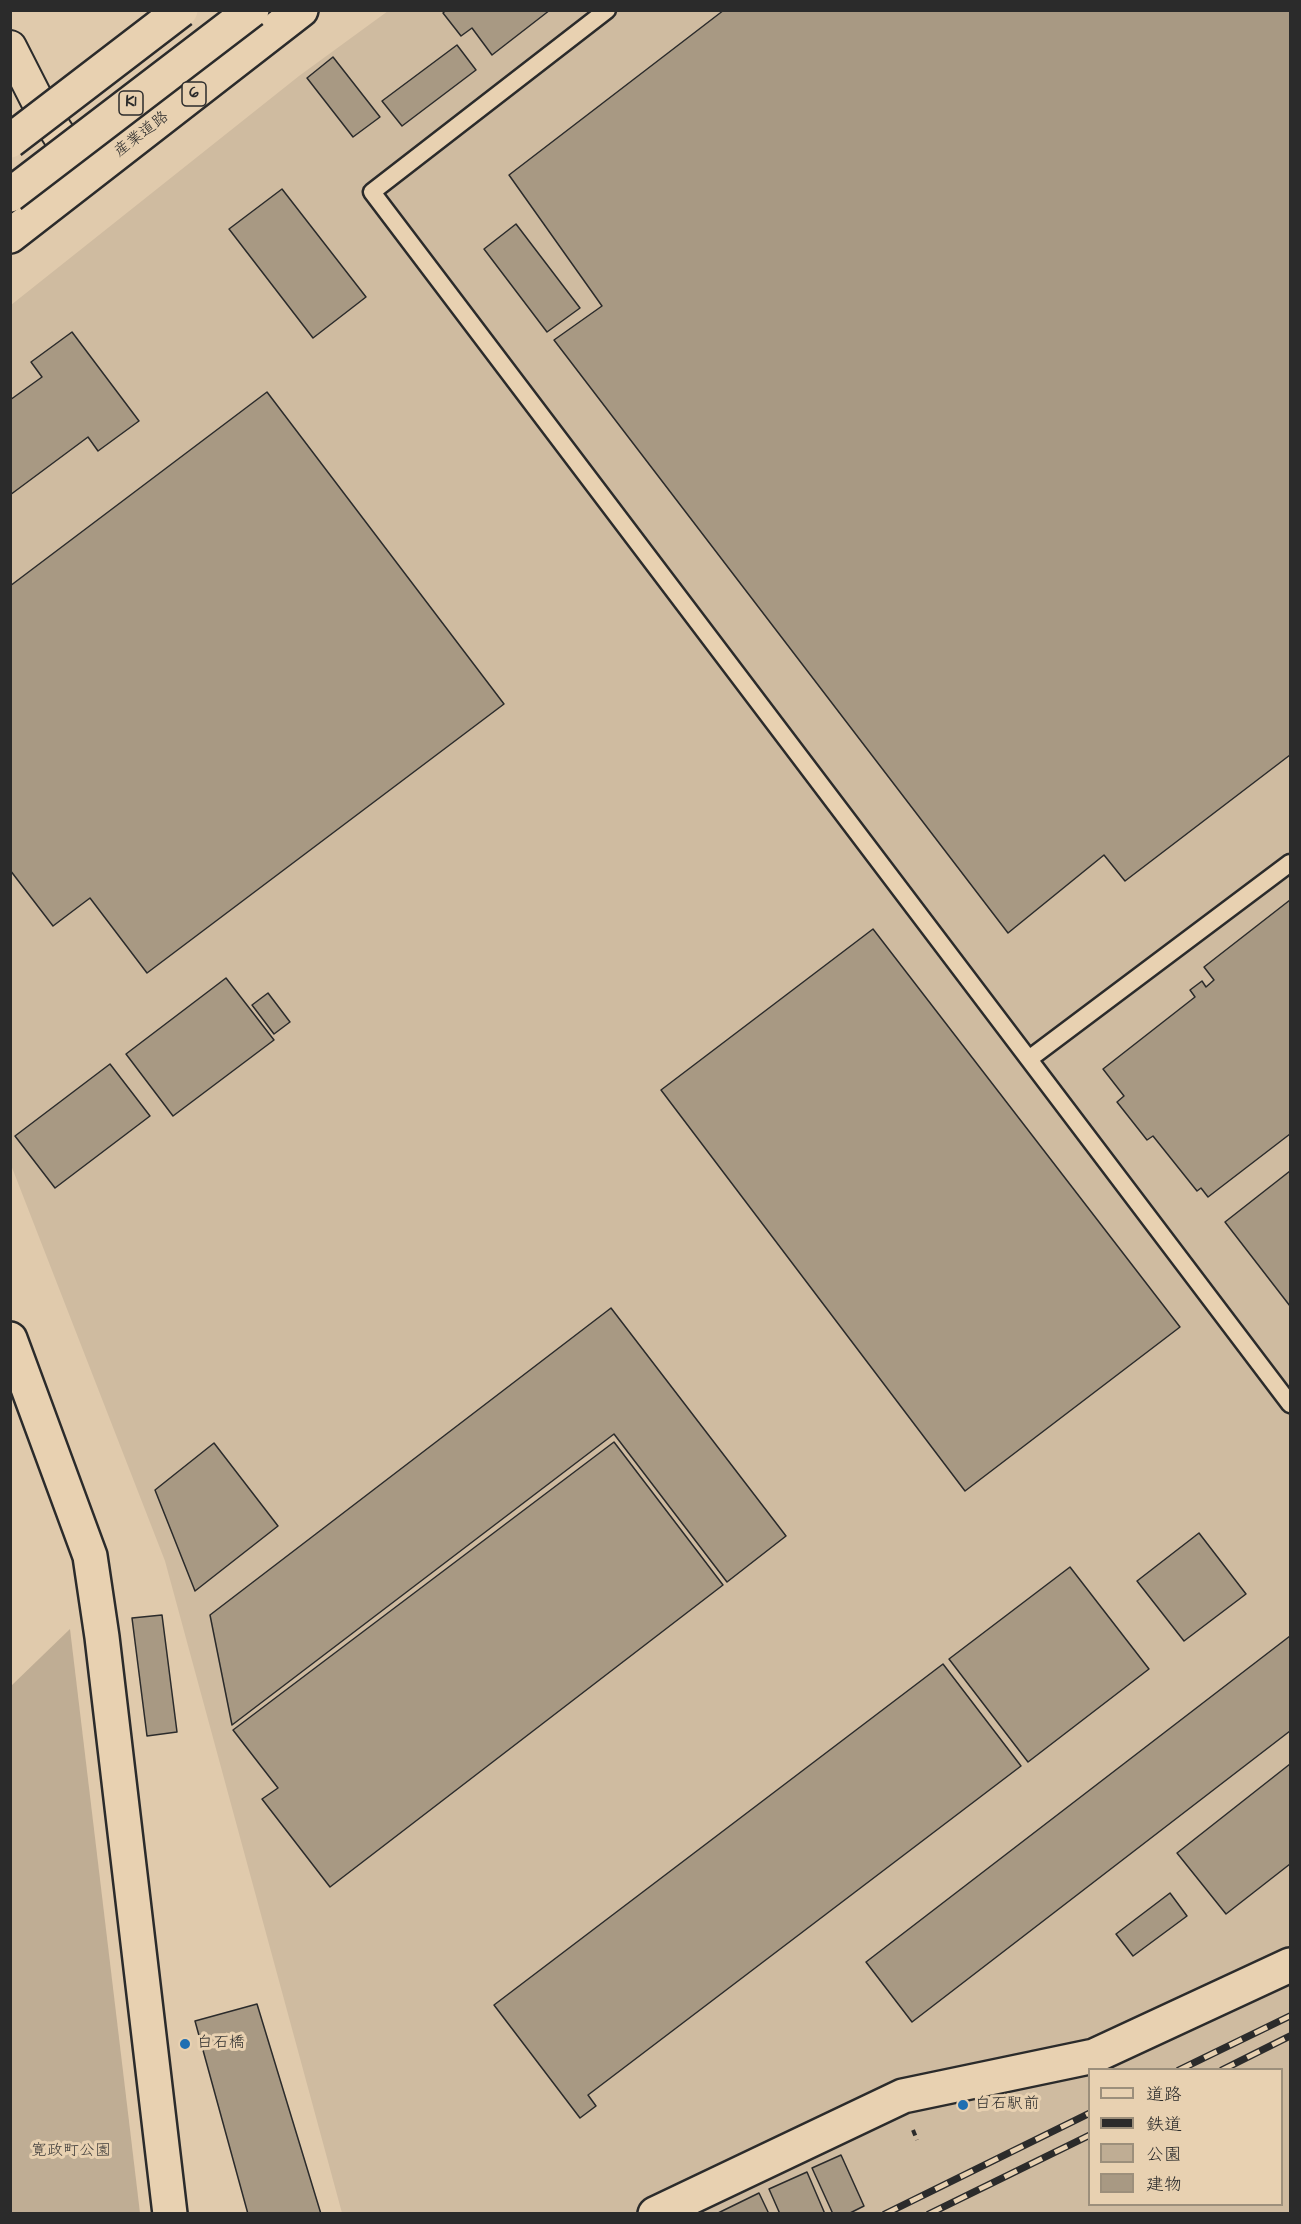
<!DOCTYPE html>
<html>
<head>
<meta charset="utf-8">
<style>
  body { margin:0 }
  #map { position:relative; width:1301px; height:2224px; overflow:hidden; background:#e0caac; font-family:"Architects Daughter","Klee One",sans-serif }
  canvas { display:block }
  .frame { position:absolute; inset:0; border:12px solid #2b2b2b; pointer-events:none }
  .legend { position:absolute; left:1088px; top:2068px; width:195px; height:138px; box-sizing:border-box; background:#e8d1b1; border:2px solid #9c8f7b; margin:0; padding:8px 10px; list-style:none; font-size:18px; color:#2b2b2b }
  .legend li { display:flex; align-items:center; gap:12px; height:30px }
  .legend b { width:30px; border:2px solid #9c8f7b }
</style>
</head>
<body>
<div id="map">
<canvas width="1301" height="2224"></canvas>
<div class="frame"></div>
<ul class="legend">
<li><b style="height:8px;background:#e8d1b1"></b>道路</li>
<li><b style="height:8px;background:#2b2b2b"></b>鉄道</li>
<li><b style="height:16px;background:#bfad94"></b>公園</li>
<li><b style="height:16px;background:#a89983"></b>建物</li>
</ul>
</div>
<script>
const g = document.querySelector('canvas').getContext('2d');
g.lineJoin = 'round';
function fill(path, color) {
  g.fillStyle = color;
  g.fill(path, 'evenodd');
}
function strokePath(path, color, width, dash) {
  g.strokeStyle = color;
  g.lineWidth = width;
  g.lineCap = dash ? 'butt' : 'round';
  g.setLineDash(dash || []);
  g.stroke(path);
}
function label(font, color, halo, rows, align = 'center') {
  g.font = font + ' "Architects Daughter","Klee One",sans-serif';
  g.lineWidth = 6;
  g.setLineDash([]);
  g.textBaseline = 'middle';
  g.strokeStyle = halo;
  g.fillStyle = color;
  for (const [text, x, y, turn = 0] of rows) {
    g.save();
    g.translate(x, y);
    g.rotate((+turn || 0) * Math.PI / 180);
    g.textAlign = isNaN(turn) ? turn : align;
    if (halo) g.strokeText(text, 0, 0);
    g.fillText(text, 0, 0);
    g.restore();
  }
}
fill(new Path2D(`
  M388,11H1290V2213H342L165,1561L11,1165V305L299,76ZM1090,2070H1282V2204H1090Z`), '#cfbba0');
fill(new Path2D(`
  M70,1629L140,2213H11V1686Z`), '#bfad94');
const building = new Path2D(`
  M446,10H550L492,55L472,28L461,36L443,13Z
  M724,10H1290V755L1125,881L1104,855L1008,933L554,340L602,306L509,175Z
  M457,45L476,70L402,126L382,101Z
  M333,57L380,117L353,137L307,78Z
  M282,189L366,297L313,338L229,229Z
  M516,224L580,308L547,332L484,249Z
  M72,332L139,421L98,451L88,437L10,495V400L42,377L31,362Z
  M267,392L504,704L147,973L90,898L53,926L10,870V586Z
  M1290,900V1134L1208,1197L1201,1188L1197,1191L1153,1136L1147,1140L1117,1102L1124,1096L1103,1069L1195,997L1190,990L1202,981L1206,987L1214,980L1204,967Z
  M873,929L1180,1327L965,1491L661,1090Z
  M226,978L274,1040L173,1116L126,1054Z
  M268,993L290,1022L274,1034L252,1005Z
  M110,1064L150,1116L55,1188L15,1136Z
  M1290,1171V1306L1225,1222Z
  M611,1308L786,1536L727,1582L614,1434L232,1725L210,1615Z
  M614,1442L723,1585L330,1887L262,1799L278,1788L233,1730Z
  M214,1443L278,1526L195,1591L155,1490Z
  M1199,1533L1246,1594L1184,1641L1137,1581Z
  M1070,1567L1149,1669L1028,1762L949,1659Z
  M162,1615L177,1732L147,1736L132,1618Z
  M1290,1636V1731L912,2022L866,1962Z
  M943,1664L1021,1766L588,2095L596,2106L580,2118L494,2005Z
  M1290,1764V1864L1226,1914L1177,1853Z
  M1170,1893L1187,1916L1133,1956L1116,1934Z
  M257,2004L321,2214H248L195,2021Z
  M841,2155L864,2206L848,2214H833L812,2168Z
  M807,2172L825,2214H780L769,2189Z
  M759,2193L769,2214H716Z`);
fill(building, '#a89983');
strokePath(building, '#2b2b2b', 1.5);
const lane = new Path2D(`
  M607,10L372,192L1290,1404
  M1029,1059L1290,863`);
const street = new Path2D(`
  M10,47L40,106L83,172`);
const secondary = new Path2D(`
  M10,1339L90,1556L102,1637L170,2214
  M655,2214L903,2096L1094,2056L1290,1965`);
const primary = new Path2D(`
  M10,236L301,10`);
strokePath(lane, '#2b2b2b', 21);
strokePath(street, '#2b2b2b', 36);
strokePath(secondary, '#2b2b2b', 38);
strokePath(primary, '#2b2b2b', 38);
strokePath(new Path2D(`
  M913,2130L917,2140`), '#2b2b2b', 4, [6, 4.5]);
strokePath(lane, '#e8d1b1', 16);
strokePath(street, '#e8d1b1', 32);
strokePath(secondary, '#e8d1b1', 33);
strokePath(primary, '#e8d1b1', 33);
const rail = new Path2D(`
  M1179,2070L1290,2016
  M1222,2070L1290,2036
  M885,2214L1090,2113
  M929,2214L1090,2135`);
strokePath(rail, '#2b2b2b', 7);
strokePath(rail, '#e8d1b1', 4.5, [14]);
const highwayBridge = new Path2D(`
  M10,141L181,10
  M10,195L252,10`);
strokePath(highwayBridge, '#2b2b2b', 38, []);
strokePath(highwayBridge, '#e8d1b1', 33);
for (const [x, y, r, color] of [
  [185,2044,6,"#1f6fb2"],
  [963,2105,6,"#1f6fb2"]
]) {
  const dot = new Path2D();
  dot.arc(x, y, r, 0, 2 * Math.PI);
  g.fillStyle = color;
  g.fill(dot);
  strokePath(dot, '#e8d1b1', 2);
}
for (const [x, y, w] of [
  [194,94,24],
  [131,103,24]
]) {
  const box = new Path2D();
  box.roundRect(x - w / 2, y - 12, w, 24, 4.5);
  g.fillStyle = '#e8d1b1';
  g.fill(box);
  strokePath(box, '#2b2b2b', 1.5);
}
label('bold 15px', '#2b2b2b', null, [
  ["6",194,94],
  ["K1",131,103]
]);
label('16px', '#2b2b2b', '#e8d1b1', [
  ["産業道路",142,135,-38]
]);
label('16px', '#2b2b2b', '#e8d1b1', [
  ["白石橋",197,2044],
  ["白石駅前",975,2105]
], 'left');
label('16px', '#413e3b', '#e8d1b1', [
  ["寛政町公園",71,2152]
]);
</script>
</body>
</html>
